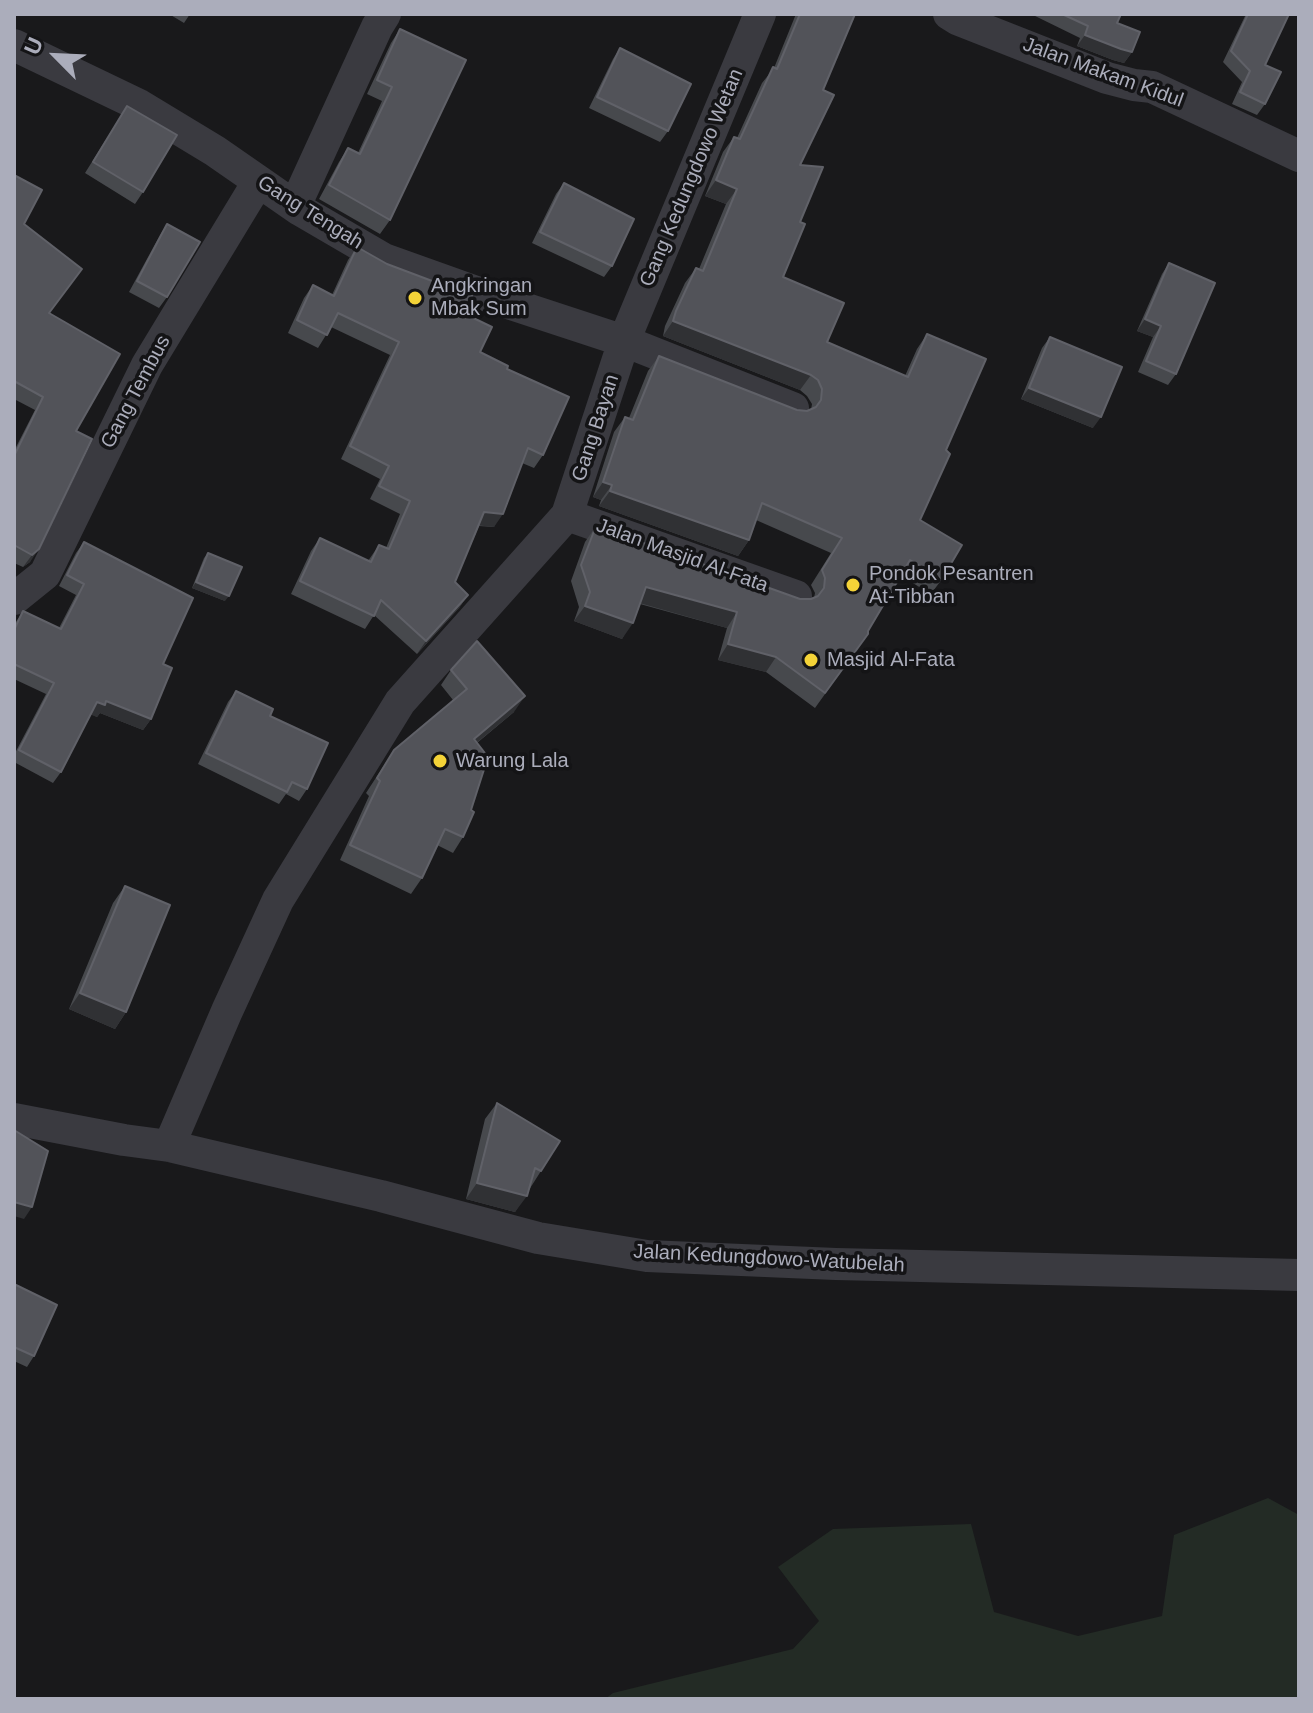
<!DOCTYPE html>
<html>
<head>
<meta charset="utf-8">
<style>
  body { margin:0 }
  #map { position:relative; width:1313px; height:1713px; overflow:hidden; background:#19191b; font-family:Arial,sans-serif }
  canvas { display:block }
  .frame { position:absolute; inset:0; border:16px solid #abadbb; pointer-events:none }
  .north { position:absolute; left:16px; top:16px; width:80px; height:80px; -webkit-text-stroke:6px #141416; paint-order:stroke; rotate:294deg; font-size:22px; font-weight:700; line-height:32px; text-align:center; color:#abadbb }
  .north::after { content:''; display:block; margin:auto; width:28px; height:36px; background:#abadbb; clip-path:polygon(50% 0,100% 100%,50% 72%,0 100%) }
</style>
</head>
<body>
<div id="map">
<canvas width="1313" height="1713"></canvas>
<div class="frame"></div>
<div class="north">U</div>
</div>
<script>
const ctx = document.querySelector('canvas').getContext('2d');
ctx.lineJoin = 'round';
function fillPath(path, color) {
  ctx.fillStyle = color;
  ctx.fill(path, 'evenodd');
}
function stroke(path, color, width, dash) {
  ctx.strokeStyle = color;
  ctx.lineWidth = width;
  ctx.lineCap = dash ? 'butt' : 'round';
  ctx.setLineDash(dash || []);
  ctx.stroke(path);
}
function label(font, color, halo, rows, align = 'center') {
  ctx.font = font + ' Arial,sans-serif';
  ctx.lineWidth = 7;
  ctx.setLineDash([]);
  ctx.textBaseline = 'middle';
  ctx.strokeStyle = halo;
  ctx.fillStyle = color;
  for (const [text, x, y, turn = 0] of rows) {
    ctx.save();
    ctx.translate(x, y);
    ctx.rotate((+turn || 0) * Math.PI / 180);
    ctx.textAlign = isNaN(turn) ? turn : align;
    if (halo) ctx.strokeText(text, 0, 0);
    ctx.fillText(text, 0, 0);
    ctx.restore();
  }
}
fillPath(new Path2D(`
  M1268,1498L1299,1515V1699H605L613,1693L793,1649L819,1621L778,1567L833,1529L971,1524L994,1612L1078,1636L1162,1616L1174,1535Z`), '#232b25');
stroke(new Path2D(`
  M949,14L957,19L1107,78L1134,85L1152,87L1299,156
  M14,45L139,105L215,151L300,210L384,259L496,299L624,341L793,408
  M295,206L377,27L385,14
  M567,515L796,596
  M14,599L45,574L147,365L258,182
  M14,1119L124,1140L169,1146L381,1196L538,1238L647,1256L836,1264L1299,1275
  M169,1146L227,1011L278,900L400,702L567,515L624,341L760,14`), '#3a3a40', 32);
fillPath(new Path2D(`
  M169,14H190L184,23Z
  M796,14H856L853,17L823,90L800,165V222L783,277L827,342L905,376L917,349L927,334L946,450L920,520L942,579L931,594L901,576L868,631V634L815,708L766,672L718,660L727,628L640,604L622,639L574,621L579,607L571,581L585,542L596,526L800,599H811L814,598L815,593L811,585L831,553L756,520L749,540L738,556L599,506L601,500L593,497L614,432L625,417L629,418L648,371L659,356L797,410L807,411L811,410L812,404L807,396L800,390L663,336L665,326L685,283L696,268L699,269L726,204L705,196L723,152L734,137L737,138L762,83L774,68Z
  M1031,14H1121L1117,23L1132,52L1124,63L1113,60L1077,46L1080,38Z
  M1246,14H1289L1265,65V104L1257,115L1232,104L1242,82L1223,62Z
  M400,29L390,220L380,234L319,199L339,162L348,148L358,153L382,101L367,94L391,43Z
  M620,48L668,131L660,142L589,108L613,59Z
  M127,106L143,192L135,204L85,173Z
  M14,175L24,224L49,313L76,431L30,562L23,567L14,563V451L35,410L14,399Z
  M564,183L612,266L604,277L532,243L556,194Z
  M167,224V297L159,308L129,292L160,235Z
  M357,247L465,314L480,352L507,369L543,455L534,468L522,463L494,527L479,526L455,582L468,595L459,608L417,654L374,615L365,629L291,594L311,551L320,538L368,561L379,545L386,548L400,514L370,499L380,479L341,459L390,355L331,327L318,348L288,333L304,298L313,285L332,295L348,260Z
  M1169,263L1176,374L1168,385L1138,372L1153,337L1137,331L1162,274Z
  M1050,337L1093,428L1021,399L1042,348Z
  M84,542L163,664L151,719L143,730L100,713L97,717L91,714L61,772L53,783L14,762V755L46,694L14,679V625L23,611L59,628L76,595L59,586L76,553Z
  M208,553L225,601L192,588L204,558Z
  M451,670L514,712L477,743L471,810L463,837L453,853L437,845L422,878L411,894L340,860L369,796L366,793L394,750L453,700L441,685Z
  M236,691L270,716L307,789L299,801L286,794L279,804L198,764L228,702Z
  M125,886L126,1012L115,1029L69,1009L113,903Z
  M497,1103L541,1171L515,1212L466,1199L485,1119Z
  M14,1284L34,1356L27,1367L14,1361Z`), '#47494d');
fillPath(new Path2D(`
  M1085,35L1132,52L1124,63L1113,60L1077,46Z
  M716,180L737,189L726,204L705,196Z
  M1145,319L1161,326L1153,337L1137,331Z
  M673,321L811,375L800,390L663,336Z
  M1029,388L1101,417L1093,428L1021,399Z
  M603,482L612,485L601,500L593,497Z
  M610,491L749,540L738,556L599,506Z
  M484,512L503,514L494,527L475,525Z
  M39,549L30,562L23,567L32,555Z
  M196,582L229,596L225,601L192,588Z
  M646,587L737,612L727,628L636,602Z
  M468,595L459,608L417,654L426,641Z
  M585,606L633,623L622,639L574,621Z
  M728,644L776,657L766,672L718,660Z
  M525,696L514,712L463,754L474,739Z
  M106,701L151,719L143,730L100,713L97,717L89,714L97,702Z
  M80,993L126,1012L115,1029L69,1009Z
  M477,1183L527,1196L515,1212L466,1199Z
  M14,1202L32,1207L24,1219L14,1216Z`), '#303134');
const building = new Path2D(`
  M800,14H855L823,90L834,95L800,165L823,167L800,222L805,224L783,277L844,303L827,342L908,377L927,334L986,359L946,450L950,454L920,520L962,545L942,579L910,560L868,631V634L825,693L776,657L728,644L737,612L646,587L633,623L585,606L590,592L581,565L596,526L800,599H811L818,596L824,588L825,578L822,570L842,538L762,503L749,540L610,491L612,485L603,482L625,417L633,420L659,356L797,410L807,411L816,407L821,400L822,389L818,380L811,375L673,321L676,311L696,268L703,271L737,189L716,180L734,137L740,139L773,67L777,69Z
  M1062,14H1121L1117,23L1140,32L1132,52L1121,49L1085,35L1088,26Z
  M1248,14H1289L1265,65L1281,72L1265,104L1240,92L1250,71L1231,51Z
  M400,29L466,60L390,220L329,185L348,148L360,154L392,87L377,80Z
  M620,48L691,84L668,131L597,97Z
  M127,106L177,135L143,192L93,162Z
  M14,175L42,190L24,224L82,269L49,313L120,354L76,431L92,439L39,549L32,555L14,545V456L43,397L14,381Z
  M564,183L634,219L612,266L540,232Z
  M167,224L200,242L167,297L137,281Z
  M357,247L387,264L472,296L465,314L492,327L480,352L508,366L507,369L569,397L543,455L528,448L503,514L484,512L455,582L468,595L426,641L381,600L374,616L300,581L320,538L371,562L379,545L389,549L410,501L379,486L389,466L350,446L399,342L338,313L327,335L297,320L313,285L334,296Z
  M1169,263L1215,283L1176,374L1146,361L1161,326L1145,319Z
  M1050,337L1122,367L1101,417L1029,388Z
  M84,542L193,598L163,664L172,668L151,719L106,701L105,705L97,702L61,772L19,750L54,683L14,664V630L23,611L61,629L84,584L67,575Z
  M208,553L242,567L229,596L196,582Z
  M477,641L525,696L474,739L488,757L471,810L474,812L463,837L445,829L422,878L350,845L380,781L377,778L394,750L467,689L451,670Z
  M236,691L273,709L270,716L328,743L307,789L292,782L287,792L206,753Z
  M125,886L170,905L126,1012L80,993Z
  M497,1103L560,1141L541,1171L535,1168L527,1196L477,1183Z
  M14,1130L48,1151L32,1207L14,1202Z
  M14,1284L57,1305L34,1356L14,1347Z`);
fillPath(building, '#525359');
stroke(building, '#606168', 2);
for (const [x, y, r, color] of [
  [415,298,8,"#f4d338"],
  [853,585,8,"#f4d338"],
  [811,660,8,"#f4d338"],
  [440,761,8,"#f4d338"]
]) {
  const dot = new Path2D();
  dot.arc(x, y, r, 0, 2 * Math.PI);
  ctx.fillStyle = color;
  ctx.fill(dot);
  stroke(dot, '#141416', 3);
}
label('20px', '#abadbb', '#141416', [
  ["Jalan Makam Kidul",1103,73,20],
  ["Gang Kedungdowo Wetan",692,178,-67],
  ["Gang Tengah",310,213,32],
  ["Gang Tembus",136,392,-62],
  ["Gang Bayan",596,428,-72],
  ["Jalan Masjid Al-Fata",682,556,20],
  ["Jalan Kedungdowo-Watubelah",769,1259,3]
]);
label('20px', '#abadbb', '#141416', [
  ["Angkringan",431,286],
  ["Mbak Sum",431,309],
  ["Pondok Pesantren",869,574],
  ["At-Tibban",869,597],
  ["Masjid Al-Fata",827,660],
  ["Warung Lala",456,761]
], 'left');
</script>
</body>
</html>
